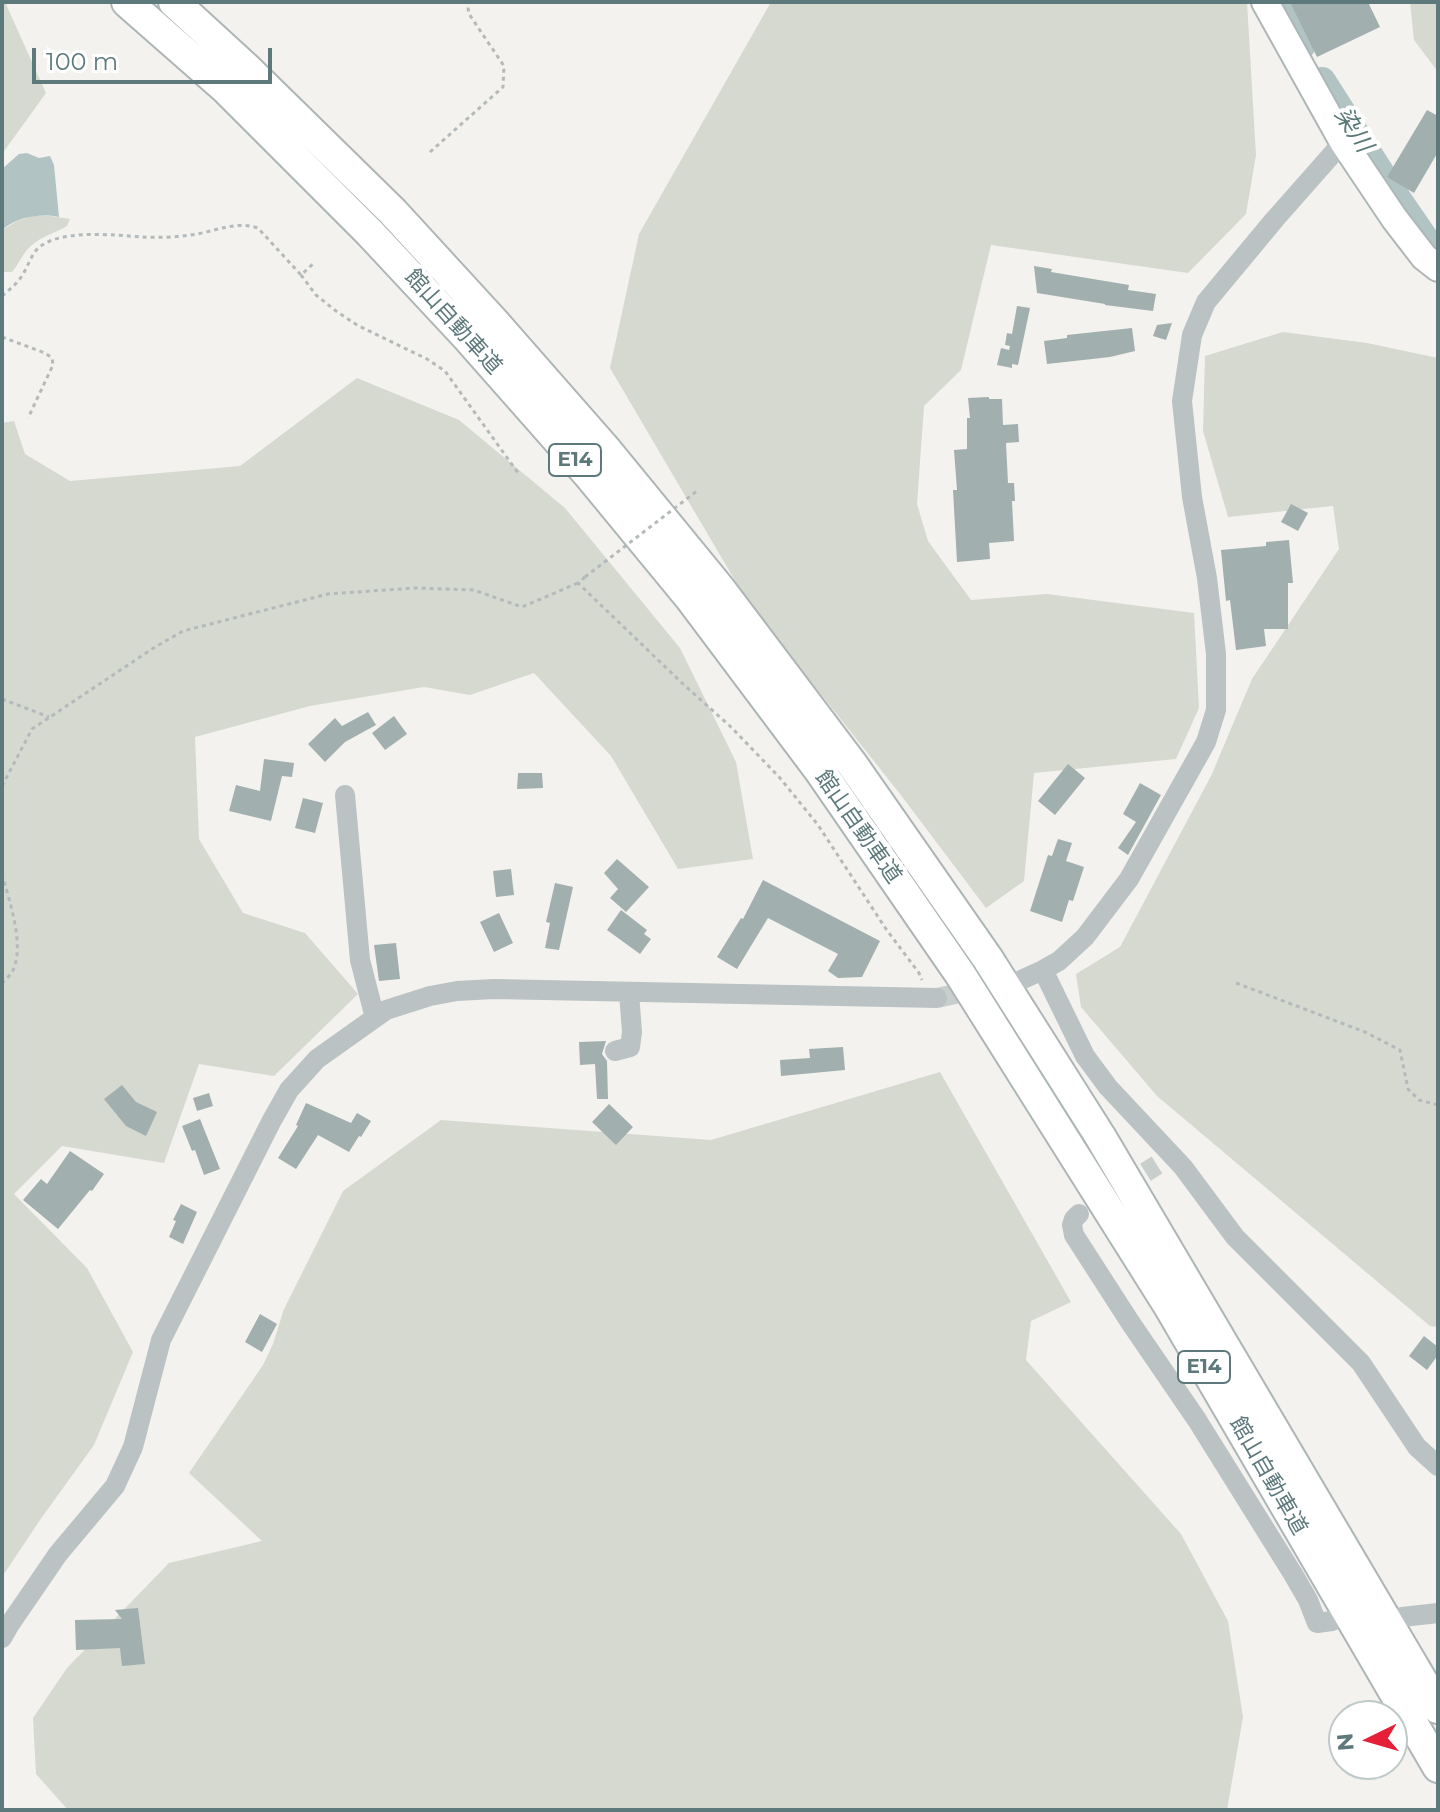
<!DOCTYPE html>
<html>
<head>
<meta charset="utf-8">
<style>
  body { margin:0 }
  #map { position:relative; width:1440px; height:1812px; overflow:hidden; background:#f4f2ef; font-family:Montserrat,sans-serif }
  canvas { display:block }
  .frame { position:absolute; inset:0; border:4px solid #5e797b; pointer-events:none }
  .north { position:absolute; left:1328px; top:1700px; width:80px; height:80px; box-sizing:border-box; background:#fff; border:2px solid #bfc9ca; border-radius:50%; rotate:265deg; font-size:22px; font-weight:700; line-height:32px; text-align:center; color:#5e797b }
  .north::after { content:''; display:block; margin:auto; width:28px; height:36px; background:#e41f37; clip-path:polygon(50% 0,100% 100%,50% 72%,0 100%) }
  .scale { position:absolute; left:32px; top:48px; width:240px; height:36px; box-sizing:border-box; border:4px solid #5e797b; border-top:0; padding-left:10px; font-size:24px; line-height:28px; white-space:nowrap; color:#5e797b; -webkit-text-stroke:6px #fff; paint-order:stroke }
</style>
</head>
<body>
<div id="map">
<canvas width="1440" height="1812"></canvas>
<div class="frame"></div>
<div class="north">N</div>
<div class="scale">100 m</div>
</div>
<script>
const ctx = document.querySelector('canvas').getContext('2d');
ctx.lineJoin = 'round';
function fillPath(path, color) {
  ctx.fillStyle = color;
  ctx.fill(path, 'evenodd');
}
function stroke(path, color, width, dash) {
  ctx.strokeStyle = color;
  ctx.lineWidth = width;
  ctx.lineCap = dash ? 'butt' : 'round';
  ctx.setLineDash(dash || []);
  ctx.stroke(path);
}
function label(font, color, halo, rows, align = 'center') {
  ctx.font = font + ' Montserrat,"Noto Sans JP",sans-serif';
  ctx.lineWidth = 8;
  ctx.setLineDash([]);
  ctx.textBaseline = 'middle';
  ctx.strokeStyle = halo;
  ctx.fillStyle = color;
  for (const [text, x, y, turn = 0] of rows) {
    ctx.save();
    ctx.translate(x, y);
    ctx.rotate((+turn || 0) * Math.PI / 180);
    ctx.textAlign = isNaN(turn) ? turn : align;
    if (halo) ctx.strokeText(text, 0, 0);
    ctx.fillText(text, 0, 0);
    ctx.restore();
  }
}
fillPath(new Path2D(`
  M2,2H5L46,93L2,154Z
  M771,2H1247L1256,155L1246,214L1188,273L991,245L961,370L924,406L917,504L928,541L971,600L1047,594L1194,613L1199,708L1176,759L1034,773L1024,881L986,908L900,794L747,601L610,368L639,234Z
  M1410,2H1438V72L1414,40Z
  M33,216H51L70,219L67,226C55,233 42,236 32,245C23,252 19,264 12,272H2V230L17,221Z
  M1283,332L1367,343L1438,358V1327L1430,1326L1157,1096L1081,1007L1076,974L1120,947L1211,776L1252,679L1339,549L1333,506L1228,517L1203,431L1205,356Z
  M357,378L459,420L565,508L680,648L736,762L753,859L678,869L611,756L534,673L470,695L424,687L310,706L195,737L199,839L243,913L305,933L358,994L274,1076L199,1064L164,1163L62,1146L14,1194L87,1268L133,1352L94,1445L40,1520L2,1577V423L14,421L25,454L70,481L240,466Z
  M940,1072L1071,1302L1031,1321L1026,1360L1181,1534L1228,1621L1243,1717L1227,1810H68L36,1774L33,1718L67,1668L169,1563L262,1541L189,1473L263,1365L273,1344L284,1309L343,1191L441,1120L711,1140Z`), '#d6d9cf');
fillPath(new Path2D(`
  M27,153L39,158L50,156L54,165L59,217C40,213 17,217 2,230V169L19,154Z`), '#b1c4c3');
stroke(new Path2D(`
  M1282,2L1289,22L1302,45
  M1322,81L1394,194L1429,245H1438`), '#b1c4c3', 28);
fillPath(new Path2D(`
  M1290,2H1368L1380,27L1317,57Z
  M1427,110L1438,116V152L1414,193L1387,177Z
  M1034,266L1052,269L1051,272L1129,285L1128,290L1156,294L1153,311L1105,305V304L1037,293Z
  M1017,306L1030,308L1018,365L1012,364V368L997,365L1001,348L1009,350L1010,346L1005,345L1007,333L1012,334Z
  M1172,323L1166,340L1153,336L1157,325Z
  M1132,328L1135,351L1110,357L1047,364L1044,341L1067,338V335Z
  M989,397V399H1002L1003,425L1018,424L1019,442L1006,443L1008,483H1014L1015,501H1012L1014,541L989,543L990,559L957,562L953,490H957L954,450L967,449V418H970L968,398Z
  M1291,504L1308,513L1298,531L1281,522Z
  M1289,540L1293,583H1288V629H1264L1266,646L1236,650L1230,600L1226,601L1221,550L1266,546V542Z
  M368,712L376,725L345,742L325,762L308,744L335,718L342,726Z
  M394,716L407,734L385,750L372,733Z
  M264,759L294,763L292,777L282,776L271,821L229,811L236,785L260,791Z
  M1068,764L1085,778L1055,815L1038,801Z
  M518,773H542L543,788L517,789Z
  M1140,783L1161,795L1128,855L1118,848L1136,822L1123,814Z
  M303,798L323,803L315,833L295,828Z
  M1058,839L1072,843L1066,861L1084,867L1073,901L1069,900L1062,922L1030,911L1048,855L1052,856Z
  M617,859L649,887L626,912L610,898L618,889L604,873Z
  M511,869L514,895L496,897L493,871Z
  M763,880L880,941L862,977L838,978L828,971L838,954L768,918L737,969L717,957L741,918L743,919Z
  M555,883L573,887L559,950L545,948L550,923L546,922Z
  M621,910L647,930L644,934L651,939L640,954L607,930Z
  M499,913L513,943L494,952L480,922Z
  M396,943L400,979L379,981L374,945Z
  M606,1041L602,1054L607,1061L608,1099H597L595,1064L580,1065L579,1042Z
  M843,1047L845,1070L781,1076L780,1060L810,1058L809,1049Z
  M122,1085L136,1102L157,1112L146,1136L126,1126L104,1099Z
  M209,1093L213,1106L197,1111L193,1098Z
  M306,1103L351,1123L357,1113L371,1121L361,1137L359,1136L349,1152L318,1135L296,1169L278,1158L298,1126L296,1125Z
  M609,1104L633,1127L616,1145L592,1122Z
  M200,1119L220,1169L204,1175L195,1150L192,1151L182,1126Z
  M70,1151L104,1174L92,1191L90,1190L58,1229L23,1200L41,1179L47,1184Z
  M181,1204L197,1212L183,1244L169,1237L176,1221L173,1220Z
  M260,1314L277,1324L262,1352L245,1342Z
  M1424,1336L1438,1347V1355L1427,1370L1409,1356Z
  M138,1608L145,1664L122,1666L120,1648L76,1650L75,1620L122,1619L115,1610Z`), '#a1afaf');
stroke(new Path2D(`
  M937,998L1015,981
  M1120,1188L1157,1165`), '#c7cecc', 20, [20, 10]);
const major = new Path2D(`
  M1265,2L1343,142L1394,218L1424,257L1438,268`);
const highway = new Path2D(`
  M127,2L225,88L369,232L468,338L588,474L691,599L820,771L960,974L1169,1306L1438,1767
  M174,2L245,67L393,212L493,321L607,451L720,589L852,764L988,959L1100,1136L1438,1708`);
stroke(major, '#aeb6b7', 30);
stroke(highway, '#adb5b6', 34);
stroke(new Path2D(`
  M430,152L503,87L504,66L469,14L467,2
  M301,275L316,295L336,311L357,325L427,359L445,371L518,473
  M2,296C10,289 18,283 23,274C30,263 32,250 44,244C67,230 115,235 142,237C160,238 179,237 197,234C218,230 237,221 258,228L301,275L314,263
  M2,337L45,353L52,358L53,365L28,418
  M585,577L578,583L682,683L731,727L780,778L818,825L886,929L919,973L922,980
  M2,699L49,717
  M2,786L32,729L152,649L183,631L328,594L415,588L474,590L522,607L578,583
  M2,874C9,900 24,942 14,968C12,974 6,979 2,983
  M1236,983L1365,1032L1400,1050L1408,1089L1419,1100L1438,1105`), '#b4babb', 3, [4, 4]);
stroke(new Path2D(`
  M345,795L360,960L375,1018
  M1043,970L1085,1056L1108,1087L1183,1167L1235,1237L1361,1363L1417,1447L1438,1466
  M1021,980L1043,970L1059,961L1085,937L1129,879L1206,742L1216,710V654L1207,578L1192,497L1182,401L1192,335L1206,302L1275,219L1343,142
  M615,1051L630,1047L632,1032L629,993
  M1079,1214L1074,1219L1072,1225L1074,1235L1130,1322L1197,1420L1293,1574L1308,1600L1317,1623L1332,1621
  M1402,1617L1438,1613
  M2,1638L10,1624L58,1554L115,1486L133,1447L161,1340L271,1122L289,1090L317,1059L386,1010L430,996L457,991L494,989L937,998`), '#bac2c3', 20);
stroke(major, '#fff', 26);
stroke(highway, '#fff', 30);
stroke(new Path2D(`
  M585,577L697,491`), '#b4babb', 3, [4, 4]);
for (const [x, y, w] of [
  [575,460,52],
  [1204,1367,52]
]) {
  const box = new Path2D();
  box.roundRect(x - w / 2, y - 16, w, 32, 6);
  ctx.fillStyle = '#fff';
  ctx.fill(box);
  stroke(box, '#5e797b', 2);
}
label('bold 20px', '#5e797b', null, [
  ["E14",575,460],
  ["E14",1204,1367]
]);
label('22px', '#5e797b', '#fff', [
  ["館山自動車道",453,322,48],
  ["館山自動車道",858,827,55],
  ["館山自動車道",1268,1476,60]
]);
label('italic 24px', '#597876', '#fff', [
  ["染川",1353,130,57]
]);
</script>
</body>
</html>
